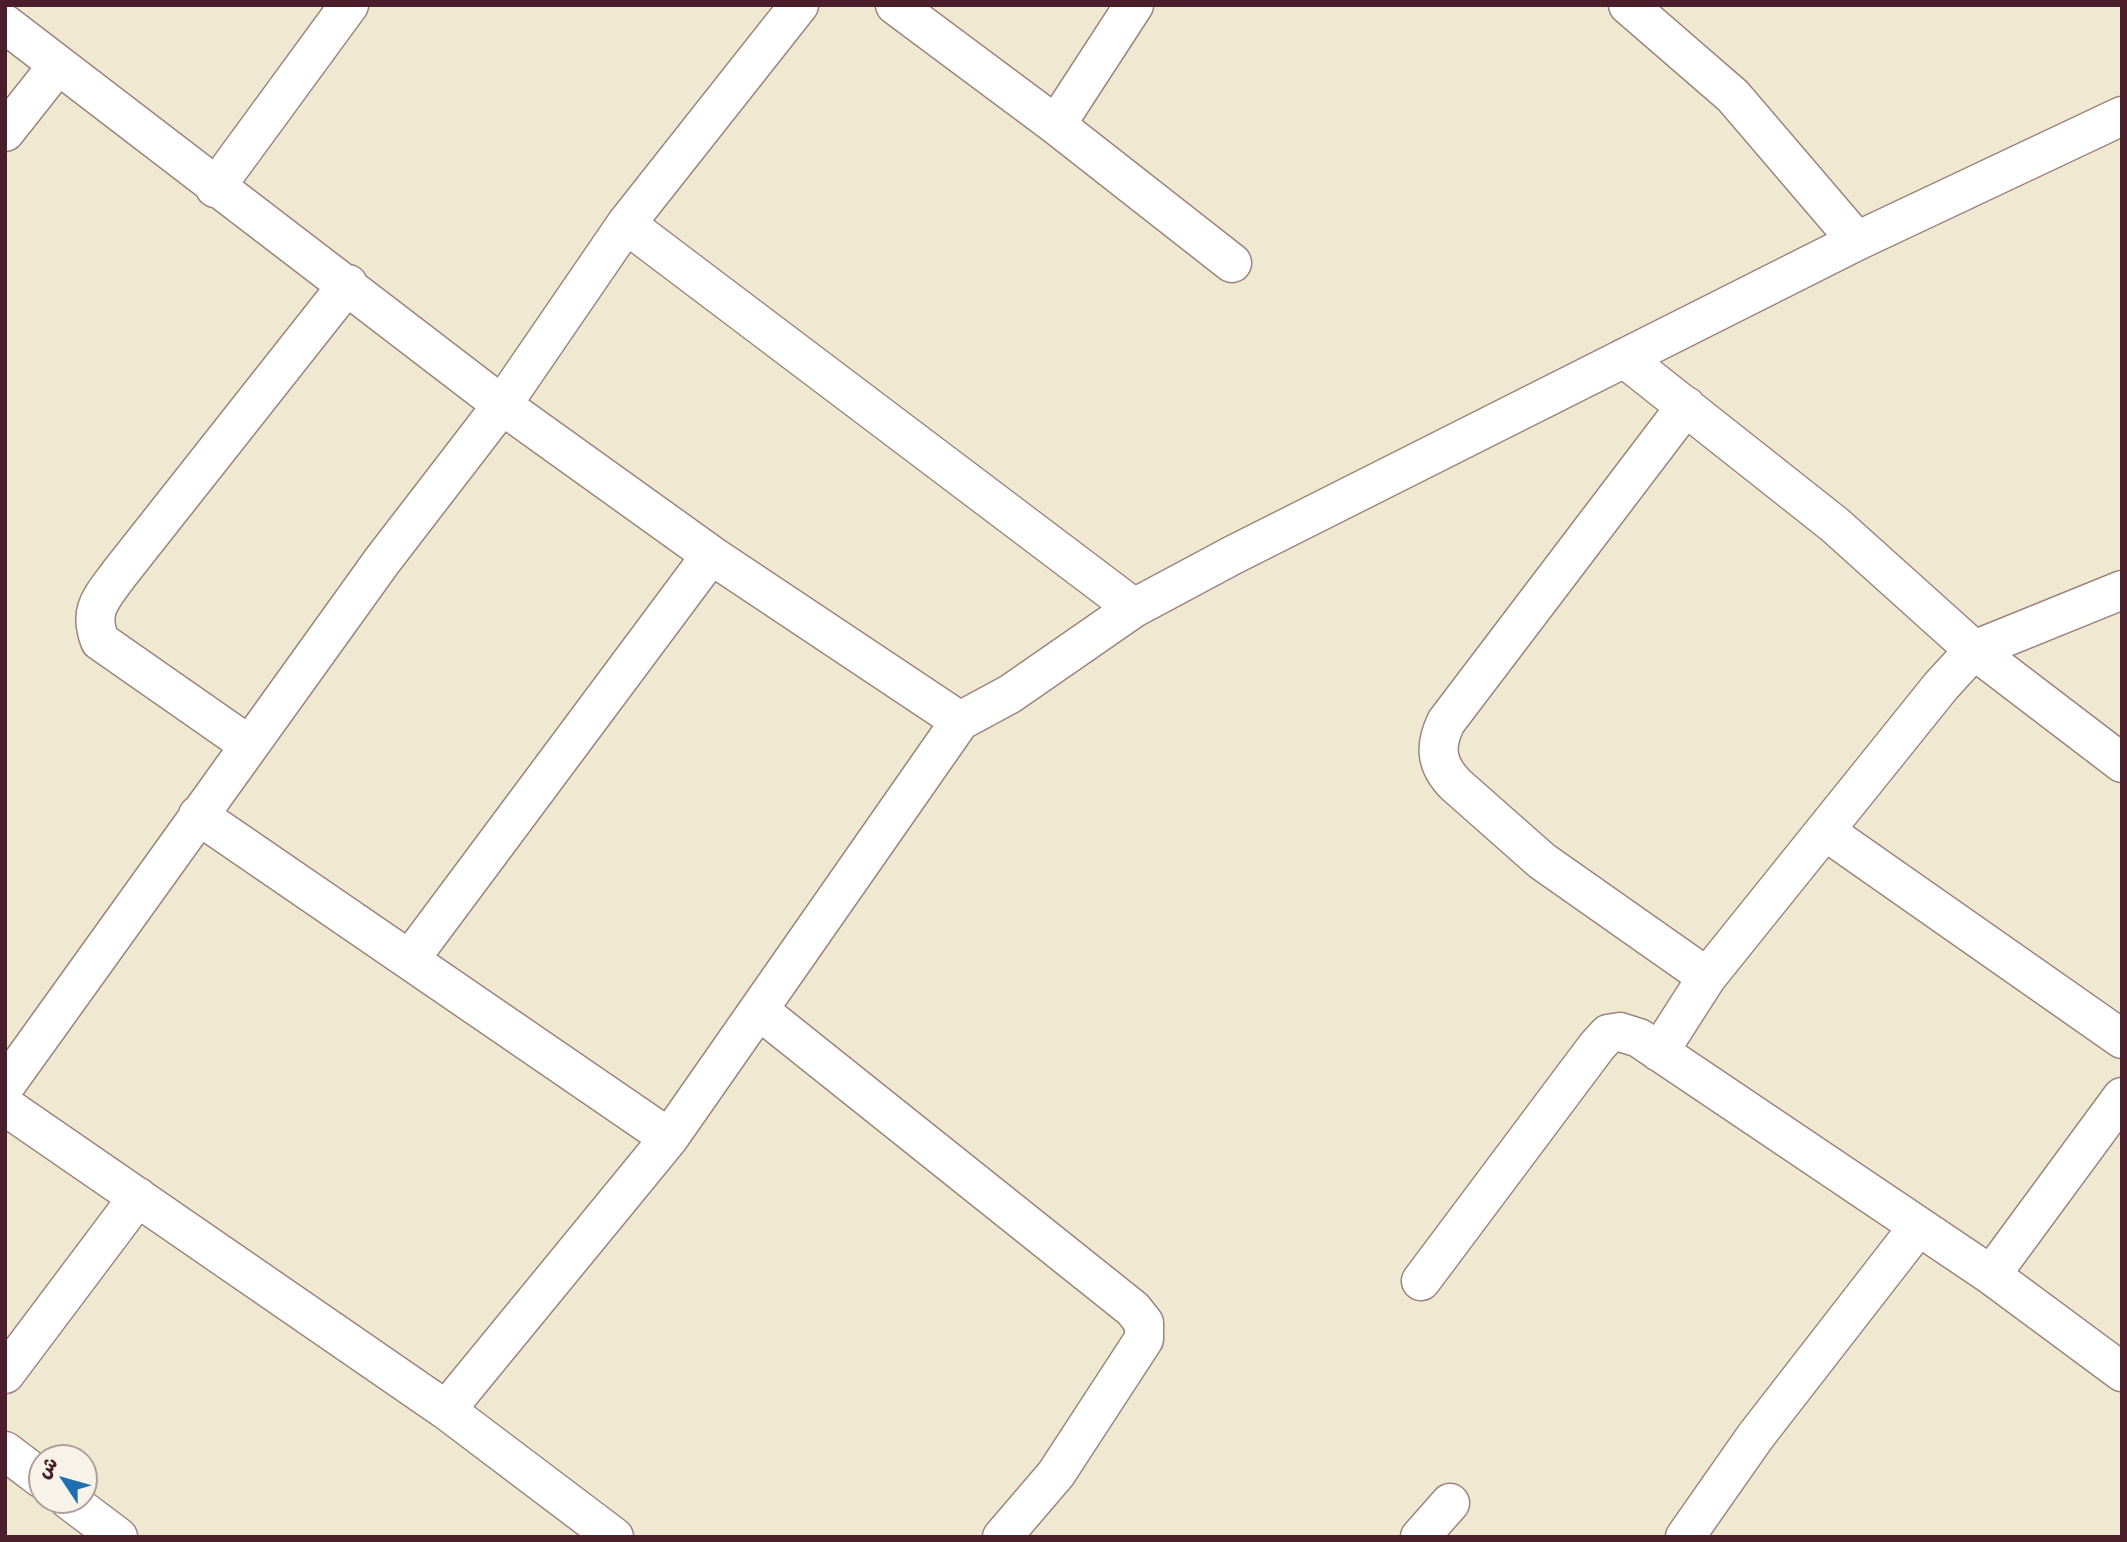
<!DOCTYPE html>
<html>
<head>
<meta charset="utf-8">
<style>
  body { margin:0 }
  #map { position:relative; width:2127px; height:1542px; overflow:hidden; background:#f0e9d2; font-family:Caveat,"Playpen Sans Arabic",sans-serif }
  canvas { display:block }
  .frame { position:absolute; inset:0; border:7px solid #4a1f2b; pointer-events:none }
  .north { position:absolute; left:28px; top:1444px; width:70px; height:70px; box-sizing:border-box; background:#f7f3e8; border:2px solid #b29e9c; border-radius:50%; rotate:306deg; font-size:19px; font-weight:700; line-height:28px; text-align:center; color:#4a1f2b }
  .north::after { content:''; display:block; margin:auto; width:24px; height:32px; background:#1f6fb2; clip-path:polygon(50% 0,100% 100%,50% 72%,0 100%) }
</style>
</head>
<body>
<div id="map">
<canvas width="2127" height="1542"></canvas>
<div class="frame"></div>
<div class="north">ش</div>
</div>
<script>
const ctx = document.querySelector('canvas').getContext('2d');
ctx.lineJoin = 'round';
function stroke(path, color, width, dash) {
  ctx.strokeStyle = color;
  ctx.lineWidth = width;
  ctx.lineCap = dash ? 'butt' : 'round';
  ctx.setLineDash(dash || []);
  ctx.stroke(path);
}
const minor = new Path2D(`
  M895,5L1056,125L1134,5
  M1628,5L1733,96L1857,241
  M5,24L502,405L711,555L960,721
  M1056,125L1232,263
  M5,132L58,65
  M215,188L349,5
  M626,224L1134,608
  M1624,358L1835,525L1974,650L2122,763
  M1686,406L1446,722C1434,747 1436,765 1456,785L1542,861L1707,977
  M249,745L100,641C88,610 101,599 119,574L348,284
  M198,815L669,1138
  M1825,831L2122,1039
  M410,959L711,555
  M760,1011L1133,1309L1144,1323V1339L1056,1474L1002,1537
  M1659,1052L1707,977L1941,686L1974,650L2122,590
  M5,1086L382,561L502,405L626,224L799,5
  M5,1106L446,1410L614,1537
  M1991,1275L2122,1097
  M1421,1281L1597,1046L1608,1034L1620,1032L1639,1038L1991,1275L2122,1372
  M5,1374L138,1197
  M446,1410L669,1138L960,721L1010,694L1134,608L1233,555L1857,241L2122,116
  M5,1451L42,1479
  M69,1500L118,1537
  M1420,1537L1450,1503
  M1685,1537L1755,1437L1918,1227`);
stroke(minor, '#9d847e', 41);
stroke(minor, '#fff', 38);
</script>
</body>
</html>
